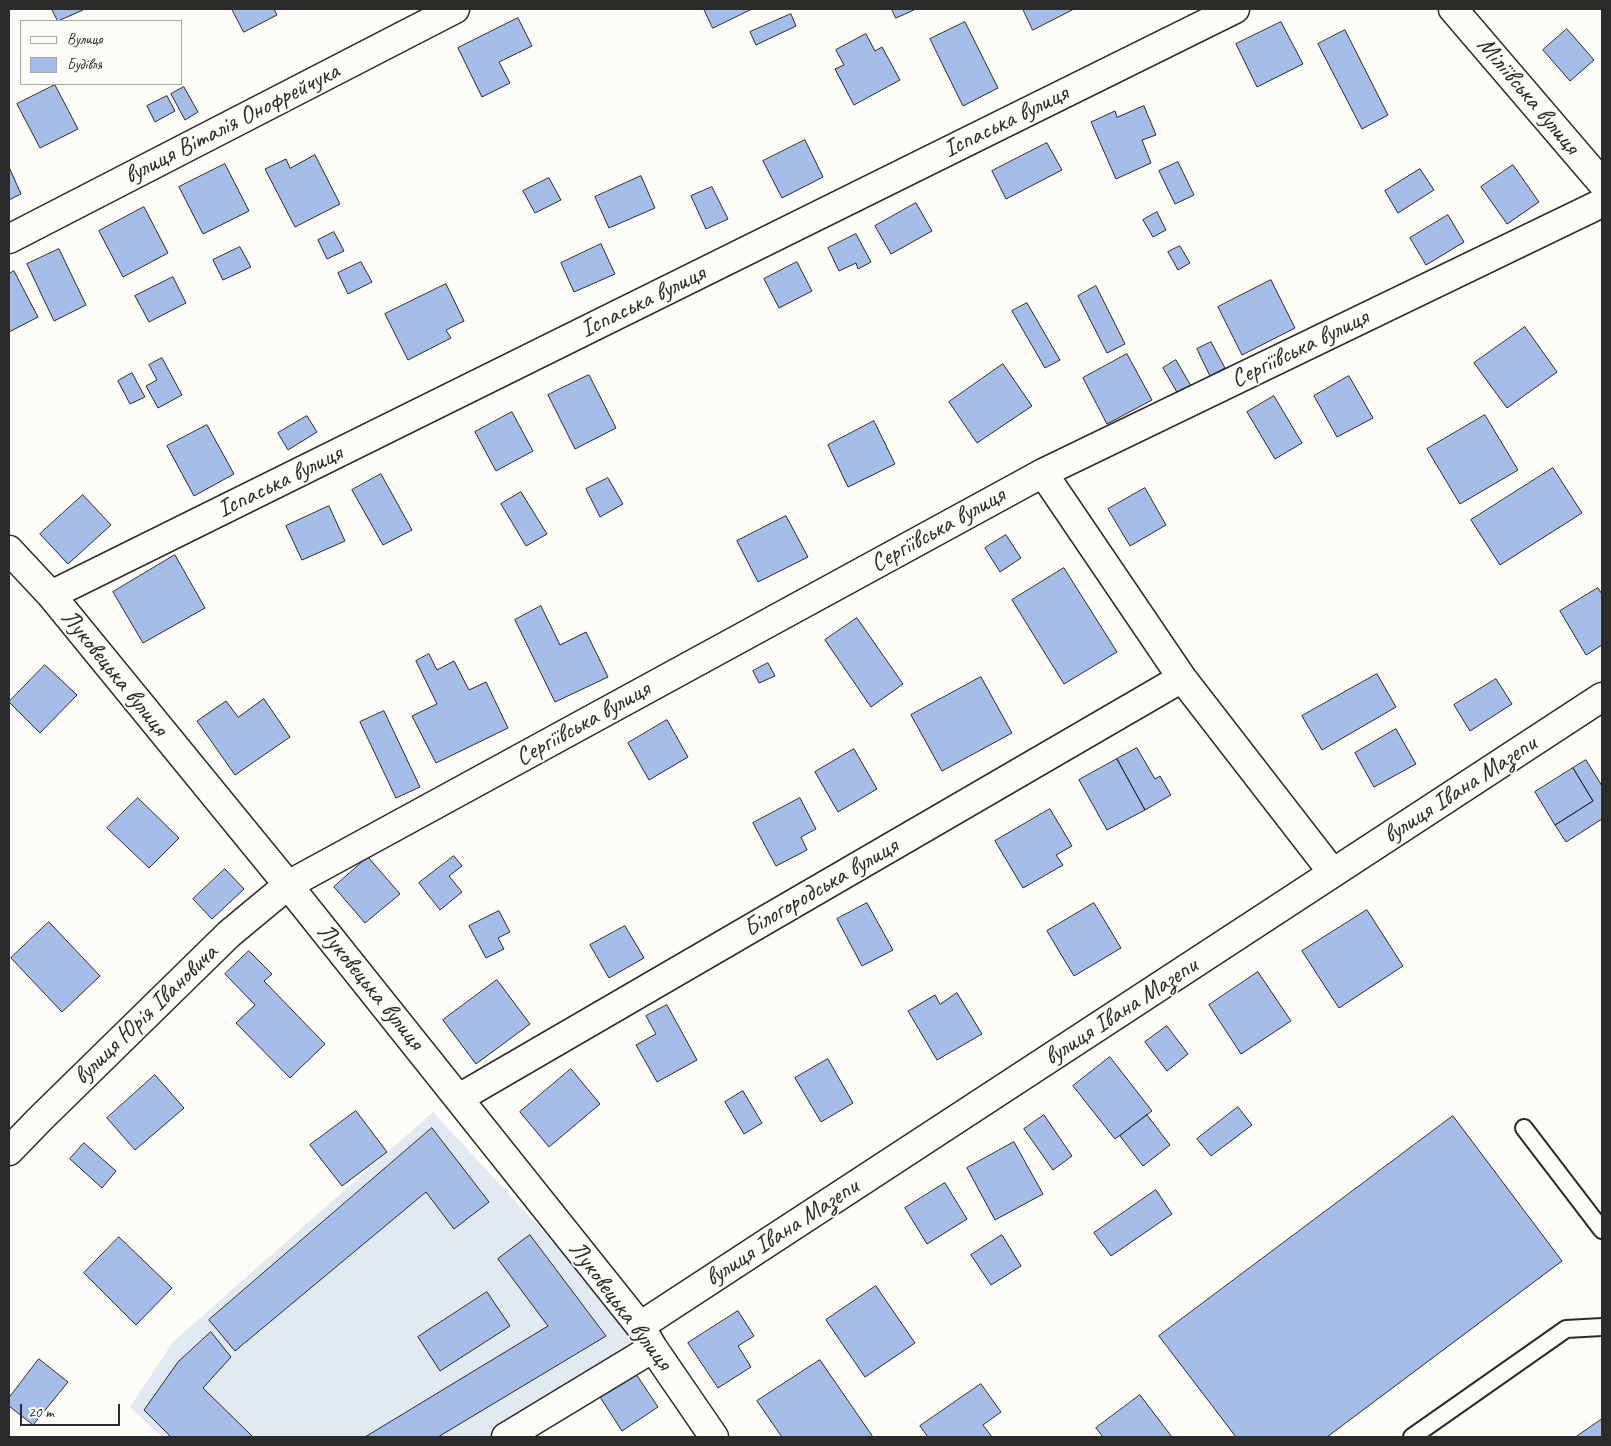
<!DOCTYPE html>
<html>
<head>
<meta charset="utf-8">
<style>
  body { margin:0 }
  #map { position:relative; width:1611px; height:1446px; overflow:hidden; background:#fdfcf7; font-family:Caveat,sans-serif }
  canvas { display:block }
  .frame { position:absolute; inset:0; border:10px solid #2b2b2b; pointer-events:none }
  .legend { position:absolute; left:20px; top:20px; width:162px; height:65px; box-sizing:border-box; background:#fdfcf7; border:1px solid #a9a8a5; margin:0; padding:6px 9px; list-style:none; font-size:15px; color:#2b2b2b }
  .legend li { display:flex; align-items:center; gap:10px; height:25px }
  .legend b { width:25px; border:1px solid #a9a8a5 }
  .scale { position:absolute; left:20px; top:1404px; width:100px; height:22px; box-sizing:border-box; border:2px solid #2b2b2b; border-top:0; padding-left:6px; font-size:15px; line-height:18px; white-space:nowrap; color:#2b2b2b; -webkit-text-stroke:4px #fdfcf7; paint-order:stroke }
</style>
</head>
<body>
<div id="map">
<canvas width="1611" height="1446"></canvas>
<div class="frame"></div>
<ul class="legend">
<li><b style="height:6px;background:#fdfcf7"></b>Вулиця</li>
<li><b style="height:14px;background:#a6bdea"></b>Будівля</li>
</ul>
<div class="scale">20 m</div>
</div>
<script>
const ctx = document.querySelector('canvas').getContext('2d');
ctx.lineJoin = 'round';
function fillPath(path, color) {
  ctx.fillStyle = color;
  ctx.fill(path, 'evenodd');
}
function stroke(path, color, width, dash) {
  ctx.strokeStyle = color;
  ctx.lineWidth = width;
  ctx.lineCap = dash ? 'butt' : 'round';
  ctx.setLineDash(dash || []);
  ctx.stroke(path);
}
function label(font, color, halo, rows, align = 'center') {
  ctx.font = font + ' Caveat,sans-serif';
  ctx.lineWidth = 4;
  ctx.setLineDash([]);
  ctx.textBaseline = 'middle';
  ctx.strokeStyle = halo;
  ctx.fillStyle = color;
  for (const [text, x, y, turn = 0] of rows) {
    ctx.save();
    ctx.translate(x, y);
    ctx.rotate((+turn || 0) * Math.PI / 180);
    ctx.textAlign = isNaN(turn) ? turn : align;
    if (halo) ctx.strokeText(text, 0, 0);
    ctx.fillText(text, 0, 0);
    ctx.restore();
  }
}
fillPath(new Path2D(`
  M433,1112L651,1348L500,1437H162L130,1407L173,1342Z`), '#e3e9f3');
const building = new Path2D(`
  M52,9H82L83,10L58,21Z
  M232,9H274L277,15L244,32Z
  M704,9H752L713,28Z
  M892,9H916L896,18Z
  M1023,9H1074L1033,30Z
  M791,14L796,26L756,45L750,32Z
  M518,18L532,46L499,62L510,83L482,97L458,48Z
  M965,22L998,88L963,106L930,39Z
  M1281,22L1303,64L1257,87L1236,44Z
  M1567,29L1594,60L1570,81L1543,50Z
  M1345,30L1388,115L1362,129L1318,44Z
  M866,34L875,51L882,47L900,80L854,105L835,69L844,65L836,50Z
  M55,85L78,129L40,148L17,104Z
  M184,87L198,112L185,120L171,94Z
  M167,96L175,111L155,122L147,106Z
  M1144,106L1156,135L1142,140L1151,163L1116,179L1091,122L1115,111L1117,117Z
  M805,140L823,177L782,198L763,161Z
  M1047,143L1062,170L1006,199L992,171Z
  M315,155L340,204L295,227L265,169L286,159L290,168Z
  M1178,162L1194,195L1175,204L1159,171Z
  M225,164L249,211L203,234L179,187Z
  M1513,165L1539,202L1507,224L1481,187Z
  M9,167L21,194L9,200Z
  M1420,169L1434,190L1398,213L1385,191Z
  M641,176L655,208L609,228L595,197Z
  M549,178L561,200L535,213L523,191Z
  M712,187L728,219L706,229L691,196Z
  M916,203L932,231L891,254L875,226Z
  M144,207L168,253L123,277L99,231Z
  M1157,212L1166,230L1153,237L1143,220Z
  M1448,215L1464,242L1426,265L1410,238Z
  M334,232L344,251L327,259L318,240Z
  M856,234L871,262L858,269L856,263L839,271L828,248Z
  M601,244L615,274L574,292L561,263Z
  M1180,246L1190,263L1178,270L1168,252Z
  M240,247L251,267L223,280L213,260Z
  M59,249L86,305L54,321L27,264Z
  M361,262L372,282L348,294L338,273Z
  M797,262L812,291L779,308L764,279Z
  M14,271L38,317L9,332V274Z
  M173,277L186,303L149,322L135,296Z
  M1271,280L1295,328L1242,355L1218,307Z
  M446,284L464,321L446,330L451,338L408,360L385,314Z
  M1096,286L1125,344L1107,353L1078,296Z
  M1027,303L1060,360L1045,368L1012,311Z
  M1525,327L1557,372L1507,408L1474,363Z
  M1211,342L1225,368L1210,376L1197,349Z
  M1127,354L1152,400L1107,424L1083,378Z
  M162,358L182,395L158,408L146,386L157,380L149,365Z
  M1176,360L1191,386L1178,394L1163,368Z
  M1003,364L1032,406L977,443L949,402Z
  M132,373L145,397L130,404L118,381Z
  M589,375L616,428L575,449L548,395Z
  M1349,376L1373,418L1337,437L1314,396Z
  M1274,396L1302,443L1275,459L1247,412Z
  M512,412L533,451L496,471L475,432Z
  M1485,415L1518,470L1460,504L1427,449Z
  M307,416L317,432L288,450L278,433Z
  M874,421L895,464L848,487L828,445Z
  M207,425L234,474L194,496L167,446Z
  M1553,468L1582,513L1500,565L1471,520Z
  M381,474L412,530L383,545L352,490Z
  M608,478L623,504L600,517L586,489Z
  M1145,488L1166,525L1130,546L1108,509Z
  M521,492L547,534L526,546L501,504Z
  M83,495L111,525L68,564L40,534Z
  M329,506L345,541L302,560L286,526Z
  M786,516L808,557L758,582L737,541Z
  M1006,535L1021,558L1000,572L985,548Z
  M175,555L205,608L143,643L113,592Z
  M1064,568L1117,652L1064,684L1012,600Z
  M1598,588L1602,594V645L1586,655L1560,611Z
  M541,606L560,645L586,632L608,677L555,702L515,620Z
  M857,618L903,684L871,707L825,640Z
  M429,654L437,670L454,661L469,690L486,682L508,728L436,763L412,716L437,704L416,661Z
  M768,663L775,676L759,683L753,671Z
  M45,665L77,695L40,733L9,702Z
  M1377,674L1396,707L1322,750L1302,716Z
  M981,677L1012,733L942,771L911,715Z
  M1496,679L1512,704L1470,731L1454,705Z
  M264,699L290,737L235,775L197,721L226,701L238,717Z
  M384,711L420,787L396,798L360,722Z
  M667,720L688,757L649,780L628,743Z
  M1396,729L1416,764L1374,787L1355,753Z
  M1137,748L1155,779L1160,776L1171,795L1145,810L1117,759Z
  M854,749L877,789L838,812L815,772Z
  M1117,759L1145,810L1107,830L1079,780Z
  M1586,760L1602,786V819L1566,842L1555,825L1593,801L1573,768Z
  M1573,768L1593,801L1555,825L1535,792Z
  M138,798L179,838L149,868L107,828Z
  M800,798L816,829L801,837L807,850L776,866L753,823Z
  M1050,809L1072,846L1056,855L1063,865L1023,888L995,841Z
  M454,856L462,866L449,876L462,892L440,910L419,883Z
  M368,857L400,894L365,923L334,887Z
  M225,869L244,889L212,919L193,899Z
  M867,903L893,950L862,966L837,919Z
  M1094,903L1121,948L1074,976L1047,931Z
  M1367,910L1403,966L1339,1008L1302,951Z
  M499,911L510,932L498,938L504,949L486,958L469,926Z
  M49,922L100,976L62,1012L11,958Z
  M625,926L644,958L609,978L590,945Z
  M249,951L272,974L264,981L325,1044L290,1078L236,1023L255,1005L225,974Z
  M1258,972L1291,1021L1241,1054L1209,1005Z
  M497,980L530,1024L476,1064L443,1020Z
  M957,993L982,1034L937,1060L908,1011L935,995L940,1004Z
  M667,1005L697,1060L657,1082L636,1045L656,1034L646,1016Z
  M1167,1026L1188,1054L1167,1071L1145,1042Z
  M1110,1057L1152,1111L1115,1139L1073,1086Z
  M828,1059L853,1103L821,1122L795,1078Z
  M571,1069L600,1104L549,1147L520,1112Z
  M155,1075L184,1108L135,1150L107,1118Z
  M743,1091L762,1123L744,1134L725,1102Z
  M1238,1107L1252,1125L1211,1156L1197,1139Z
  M356,1111L387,1152L342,1186L310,1145Z
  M1044,1115L1072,1156L1053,1170L1024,1129Z
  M1147,1115L1170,1145L1143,1166L1120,1136Z
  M1453,1116L1562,1261L1327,1437H1236L1159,1336Z
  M432,1128L489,1202L454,1229L426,1192L235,1351L209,1320Z
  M1014,1142L1043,1194L995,1220L967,1168Z
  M84,1143L116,1171L102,1188L70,1159Z
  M945,1183L967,1219L927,1244L905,1208Z
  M1156,1190L1172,1214L1111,1256L1094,1233Z
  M530,1235L606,1336L438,1437H365L548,1326L498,1259Z
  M1002,1235L1021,1266L991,1285L971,1255Z
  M119,1237L172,1288L136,1325L84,1273Z
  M876,1286L915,1343L865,1377L826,1320Z
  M487,1292L510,1326L440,1371L418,1337Z
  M738,1311L754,1336L738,1346L751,1367L718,1388L688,1343Z
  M211,1332L231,1357L203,1388L253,1437H171L144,1410L178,1362Z
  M39,1359L68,1382L33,1425L9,1406V1398Z
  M820,1360L873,1437H782L757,1401Z
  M636,1374L658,1407L622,1431L600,1397Z
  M981,1384L1001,1412L983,1425L992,1437H928L920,1426Z
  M1140,1395L1172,1437H1103L1096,1428Z
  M1602,1419V1437H1576Z`);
fillPath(building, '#a6bdea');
stroke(building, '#2b2b2b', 1);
const service = new Path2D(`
  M1524,1128L1602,1230
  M1412,1437L1566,1329L1602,1327`);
const minor = new Path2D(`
  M1453,9L1602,183
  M9,239L455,9
  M1043,473L1182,678L1333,873
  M9,550L51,595L288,885L640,1326L653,1348L714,1437
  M51,595L1235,9
  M459,1098L1182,678
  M9,1151L40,1119L229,934L288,885L1043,473L1602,203
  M640,1326L1602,697
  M506,1437L653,1348`);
stroke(service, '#2b2b2b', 20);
stroke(minor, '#2b2b2b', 31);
stroke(service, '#fdfcf7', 16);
stroke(minor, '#fdfcf7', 28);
label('25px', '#2b2b2b', '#fdfcf7', [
  ["Міліївська вулиця",1528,96,50],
  ["Іспаська вулиця",1006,122,-26],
  ["вулиця Віталія Онофрейчука",232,124,-27],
  ["Іспаська вулиця",643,302,-26],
  ["Сергіївська вулиця",1300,349,-26],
  ["Іспаська вулиця",280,482,-26],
  ["Сергіївська вулиця",938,530,-29],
  ["Луковецька вулиця",114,673,51],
  ["Сергіївська вулиця",583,724,-29],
  ["вулиця Івана Мазепи",1460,790,-33],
  ["Білогородська вулиця",821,888,-30],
  ["Луковецька вулиця",370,987,51],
  ["вулиця Івана Мазепи",1121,1012,-33],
  ["вулиця Юрія Івановича",146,1015,-44],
  ["вулиця Івана Мазепи",782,1233,-33],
  ["Луковецька вулиця",620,1306,53]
]);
</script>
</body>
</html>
